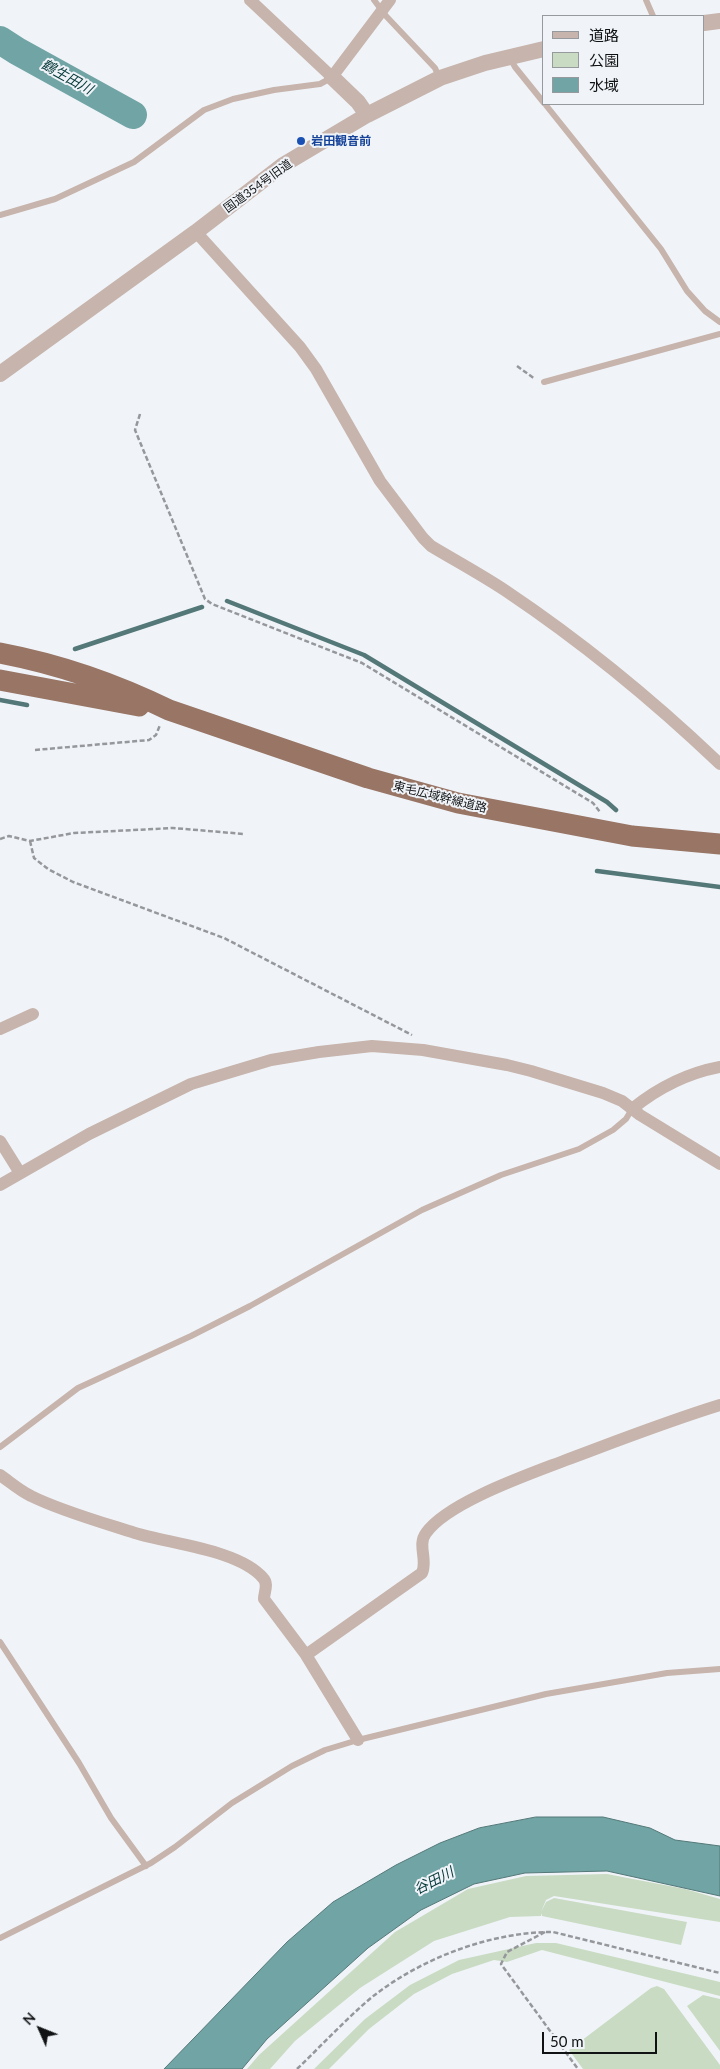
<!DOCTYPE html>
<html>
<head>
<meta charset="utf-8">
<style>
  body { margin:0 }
  #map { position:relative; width:720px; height:2069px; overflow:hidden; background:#f0f4f9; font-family:Lato,"Noto Sans JP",sans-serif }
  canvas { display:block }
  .legend { position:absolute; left:542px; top:15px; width:162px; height:90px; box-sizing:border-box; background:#f0f4f9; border:1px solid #979a9d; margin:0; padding:6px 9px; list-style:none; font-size:15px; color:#111213 }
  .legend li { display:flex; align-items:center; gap:10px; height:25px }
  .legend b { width:25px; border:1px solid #979a9d }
  .north { position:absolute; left:15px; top:2004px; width:50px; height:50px; -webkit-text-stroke:4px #f0f4f9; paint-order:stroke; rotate:314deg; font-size:14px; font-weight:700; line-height:20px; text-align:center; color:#111213 }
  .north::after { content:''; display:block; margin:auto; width:18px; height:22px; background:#111213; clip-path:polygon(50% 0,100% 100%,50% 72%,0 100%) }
  .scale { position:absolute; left:542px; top:2032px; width:115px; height:22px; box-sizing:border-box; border:2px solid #111213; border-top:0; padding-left:6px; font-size:15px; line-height:18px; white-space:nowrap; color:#111213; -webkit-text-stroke:4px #f0f4f9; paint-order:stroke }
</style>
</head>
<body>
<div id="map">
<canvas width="720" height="2069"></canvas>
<ul class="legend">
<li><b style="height:6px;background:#c7b4ac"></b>道路</li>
<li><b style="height:14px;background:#c9dbc3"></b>公園</li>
<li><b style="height:14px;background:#71a4a4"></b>水域</li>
</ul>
<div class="north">N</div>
<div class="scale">50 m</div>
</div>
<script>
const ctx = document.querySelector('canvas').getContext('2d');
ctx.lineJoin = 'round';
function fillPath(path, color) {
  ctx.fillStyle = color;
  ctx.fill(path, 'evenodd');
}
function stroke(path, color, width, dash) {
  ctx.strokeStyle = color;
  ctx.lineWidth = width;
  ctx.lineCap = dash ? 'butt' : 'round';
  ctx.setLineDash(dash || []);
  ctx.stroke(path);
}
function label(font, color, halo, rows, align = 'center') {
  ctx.font = font + ' Lato,"Noto Sans JP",sans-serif';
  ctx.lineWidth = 4;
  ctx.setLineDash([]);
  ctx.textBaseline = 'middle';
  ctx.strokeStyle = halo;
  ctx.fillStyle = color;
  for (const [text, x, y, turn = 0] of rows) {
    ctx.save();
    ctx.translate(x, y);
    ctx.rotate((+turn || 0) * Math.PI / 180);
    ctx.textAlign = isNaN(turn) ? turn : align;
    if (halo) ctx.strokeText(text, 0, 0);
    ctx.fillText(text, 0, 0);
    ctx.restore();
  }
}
fillPath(new Path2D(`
  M607,1874L685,1889L720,1899V1922L554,1896L546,1900L541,1912L546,1902L554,1898L687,1922L681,1945L542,1916L541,1913V1916L510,1917L434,1941L360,1988L295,2041L270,2069H247L259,2055L395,1932L468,1889L526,1876Z
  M536,1943H556L720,1982V1996L542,1950L507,1962L494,1960L452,1974L414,1994L369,2029L329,2069H314L365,2019L410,1985L459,1960Z
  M657,1986L664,1989L720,2065V2069H583L569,2050L651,1988Z
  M703,1995L720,1999V2051L687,2006Z`), '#c9dbc3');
const water = new Path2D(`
  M536,1817H603L650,1828L675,1840L720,1846V1896L607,1871L525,1873L474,1884L421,1910L368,1948L267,2039L242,2069H164L287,1942L333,1902L396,1865L440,1843L479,1828Z`);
fillPath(water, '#71a4a4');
stroke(water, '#547878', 1);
stroke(new Path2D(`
  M227,601L364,655L607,802L616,810
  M75,649L202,607
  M0,700L27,705
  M597,871L720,887`), '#547878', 4.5);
stroke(new Path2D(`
  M0,40L17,51L133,115`), '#71a4a4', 28);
stroke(new Path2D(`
  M517,366L535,379
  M140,414L135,430L205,599L212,604L362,663L593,803L600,812
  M35,750L149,740L156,735L160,725
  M0,839L9,836L30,841L74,833L173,828L244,834
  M30,841L34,858L48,869L73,882L224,938L412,1035
  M545,1932L507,1952L501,1964L578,2069
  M297,2069C322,2045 346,2019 372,1997C422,1958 490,1932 553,1932L720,1973`), '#95979b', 2.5, [5, 2.5]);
stroke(new Path2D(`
  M374,0L386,16L435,68L439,77
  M646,0L653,16
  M510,58L515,67L544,103
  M545,104L661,249L687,291L705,311L720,322
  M0,215L55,199L134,162L204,110L233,99L274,90L320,84L331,78
  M544,382L720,334
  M0,1447L78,1388L191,1336L250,1306L422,1210L501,1175L579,1149L613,1130L626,1119L632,1109
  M0,1642L79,1763L111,1818L146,1866
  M0,1938L151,1863L175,1847L232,1803L292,1766L325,1750L358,1740L546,1694L667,1673L720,1669`), '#c7b4ac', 6);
stroke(new Path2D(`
  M250,0L332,77L390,0
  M196,232L300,347L316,369L380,481L423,538L431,546C456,561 482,575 506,591C582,642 654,701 720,764
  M0,1029L33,1014
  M632,1109C658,1088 688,1073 720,1067
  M0,1141L20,1173
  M0,1185L89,1134L191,1084L271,1060L319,1052L372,1046L423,1050L507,1065L531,1071L603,1093L622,1101L640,1115L720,1164
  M0,1475C10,1482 20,1491 31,1496C61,1511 104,1523 135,1533C171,1544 239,1550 263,1578C269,1584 264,1592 264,1599L306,1655L358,1740
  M306,1655L422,1573C428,1560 417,1545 426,1533C448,1502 530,1474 566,1460C617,1441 668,1421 720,1405`), '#c7b4ac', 12);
stroke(new Path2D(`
  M704,23L720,21
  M332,77L358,102L367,115
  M0,374L196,232L283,165L367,115L440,78L485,63L544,49`), '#c7b4ac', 16);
stroke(new Path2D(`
  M0,653C58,664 116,684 169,710L368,778L458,803L632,836L720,844
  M0,680L139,706`), '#987565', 21);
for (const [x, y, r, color] of [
  [301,141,5,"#1a4fb4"]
]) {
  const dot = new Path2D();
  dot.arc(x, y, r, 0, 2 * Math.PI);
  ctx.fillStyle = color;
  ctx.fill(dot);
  stroke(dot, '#f0f4f9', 2);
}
label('bold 12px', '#164399', '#f0f4f9', [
  ["岩田観音前",311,141]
], 'left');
label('12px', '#111213', '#f0f4f9', [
  ["国道354号旧道",258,186,-36],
  ["東毛広域幹線道路",440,797,14]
]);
label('italic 14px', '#053939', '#f0f4f9', [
  ["鶴生田川",67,77,29],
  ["谷田川",434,1881,-27]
]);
</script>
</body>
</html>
